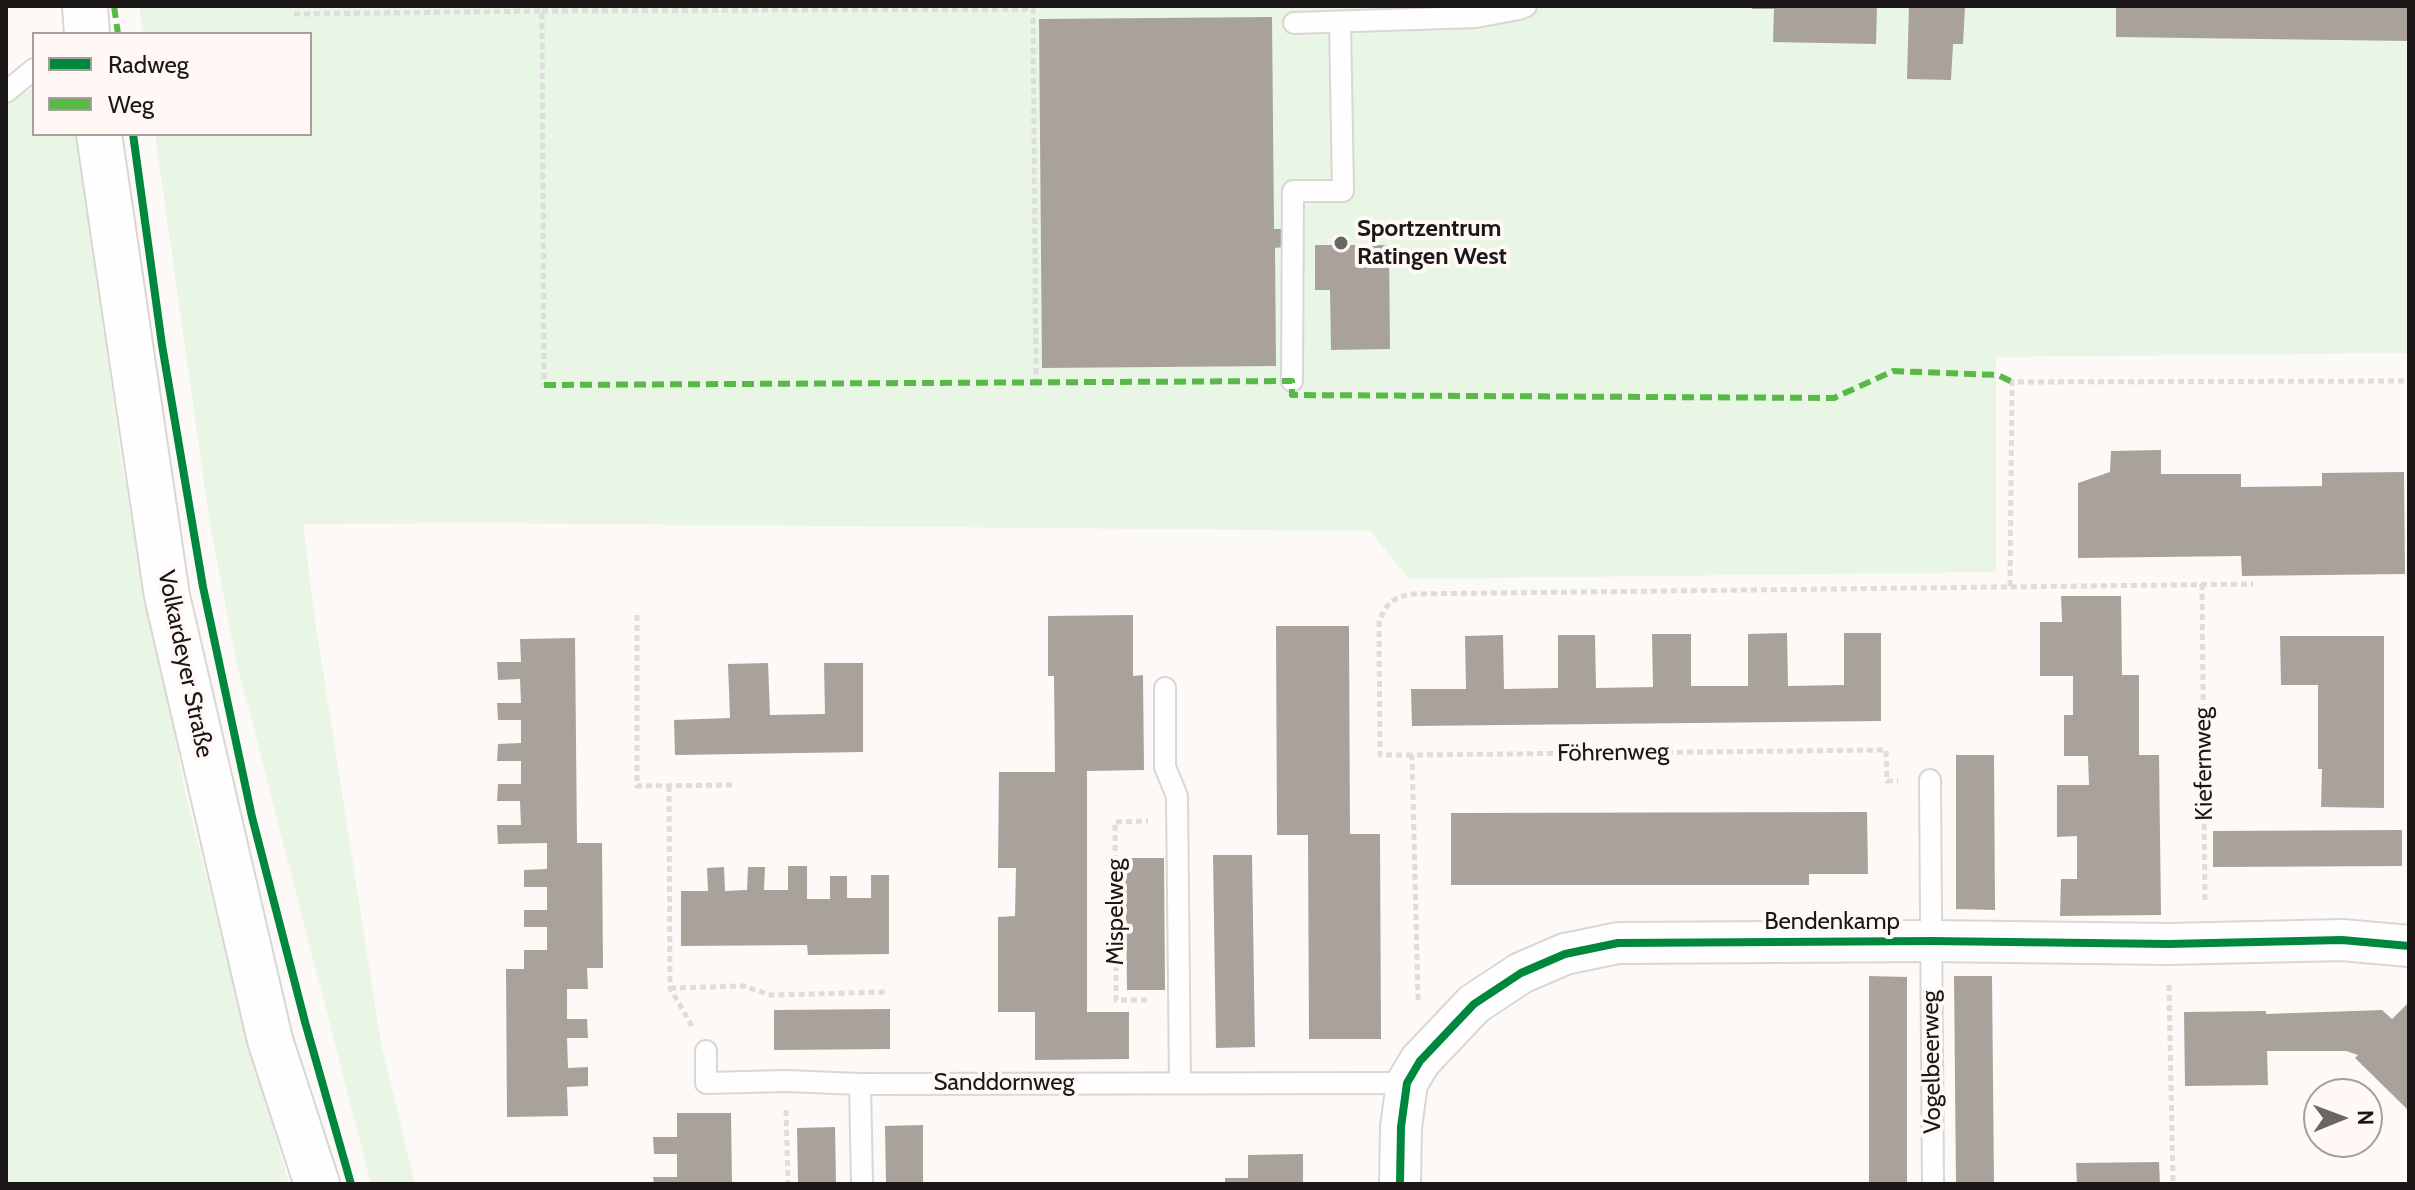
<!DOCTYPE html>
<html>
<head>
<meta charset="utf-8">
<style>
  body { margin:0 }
  #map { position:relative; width:2415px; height:1190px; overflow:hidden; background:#fdf9f7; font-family:Cabin,sans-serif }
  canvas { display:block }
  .frame { position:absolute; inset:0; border:8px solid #1b1716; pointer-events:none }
  .legend { position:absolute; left:32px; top:32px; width:280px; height:104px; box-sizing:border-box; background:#fff8f5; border:2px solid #a49e9c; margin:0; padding:10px 14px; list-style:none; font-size:24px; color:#1b1716 }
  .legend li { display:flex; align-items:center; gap:16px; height:40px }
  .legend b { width:40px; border:2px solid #a49e9c }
  .north { position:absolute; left:2303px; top:1078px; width:80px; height:80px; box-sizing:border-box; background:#fff8f5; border:2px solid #a49e9c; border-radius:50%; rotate:89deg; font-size:22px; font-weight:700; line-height:32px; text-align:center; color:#1b1716 }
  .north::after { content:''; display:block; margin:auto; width:28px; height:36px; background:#6a6665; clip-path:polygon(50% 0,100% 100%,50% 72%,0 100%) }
</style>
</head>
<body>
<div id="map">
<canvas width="2415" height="1190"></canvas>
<div class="frame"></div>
<ul class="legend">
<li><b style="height:10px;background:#00873e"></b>Radweg</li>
<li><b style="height:10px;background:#58b947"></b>Weg</li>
</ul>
<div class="north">N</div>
</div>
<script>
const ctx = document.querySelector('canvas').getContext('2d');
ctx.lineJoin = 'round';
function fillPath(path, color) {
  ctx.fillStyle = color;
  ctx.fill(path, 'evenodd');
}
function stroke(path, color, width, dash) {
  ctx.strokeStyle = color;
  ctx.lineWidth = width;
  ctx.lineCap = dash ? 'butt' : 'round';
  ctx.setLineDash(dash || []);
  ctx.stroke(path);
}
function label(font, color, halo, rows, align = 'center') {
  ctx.font = font + ' Cabin,sans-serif';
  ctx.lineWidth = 8;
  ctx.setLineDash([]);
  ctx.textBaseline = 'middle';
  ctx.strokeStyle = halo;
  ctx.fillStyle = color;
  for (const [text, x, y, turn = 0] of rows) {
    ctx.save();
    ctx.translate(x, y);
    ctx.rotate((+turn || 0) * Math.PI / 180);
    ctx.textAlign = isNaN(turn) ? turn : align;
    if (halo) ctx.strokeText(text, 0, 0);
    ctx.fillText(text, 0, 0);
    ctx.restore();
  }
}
fillPath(new Path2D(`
  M139,6H2409V353L1996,357V572L1409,579L1370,531L487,523L303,524L314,613L381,1043L415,1184H371L236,660L210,525L155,134H310V34H143Z
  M34,88V134H77L122,464L186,796L243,1020L289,1184H6V105L23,93Z`), '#e9f6e5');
fillPath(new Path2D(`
  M1752,6H1877L1876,44L1773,42L1774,9H1752Z
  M1909,6H1965L1963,44H1953L1951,80L1907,79Z
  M2116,6H2409V41L2116,37Z
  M1272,17L1274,229H1283V247L1275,248L1276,366L1042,368L1039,19Z
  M1315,245H1389L1390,349L1331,350L1330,290H1315Z
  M2161,450V474H2241V487L2322,486V473L2404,472L2405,574L2242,576L2241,556L2078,558V483L2110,472L2111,451Z
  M2061,596H2121L2122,675H2139V755H2159L2161,915L2060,916L2061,879H2077V836L2057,837V785H2089L2088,756H2064V715H2073V676H2040V622H2062Z
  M1133,615V676L1143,675L1144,770L1087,771V1012H1129V1059L1035,1060V1012H998V917L1015,916L1016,868H998L999,772H1055L1054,676H1048V616Z
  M1276,626H1349L1350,834H1380L1381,1039H1309L1308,835H1277Z
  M1787,633L1788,686L1844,685V633H1881V721L1412,726L1411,689H1466L1465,636L1503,635L1504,689L1558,688V635H1595L1596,688L1653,687L1652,634H1691V686H1748V634Z
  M2280,636H2384V808L2321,807L2322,769H2318V685H2281Z
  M575,638L577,843H602L603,968H587L588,989H567V1019H587L588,1038H567L568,1068L588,1067V1086L567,1087L568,1116L507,1117L506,969H524V950H547V927H524V910H547V887H524V870L547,869V843L498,844L497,825H521L520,801H497L498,784H521V761H497L498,744L521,743V720H498L497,703H521L520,679L498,680L497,662H521L520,639Z
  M768,663L770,715L825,714L824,663H863V752L675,755L674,720L730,718L728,664Z
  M1956,755H1994L1995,910L1956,909Z
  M1867,812L1868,874H1809V885H1451V813Z
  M2402,830V866L2213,867V831Z
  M1213,855H1252L1255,1047L1216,1048Z
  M1125,858H1164L1165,990H1127Z
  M788,866H807V899H830V876H847V898H871V875H889V954L808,955L807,945L681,946V891H708L707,868L724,867L725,891L747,890L748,867H765L764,890H788Z
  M1869,976L1907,977V1184H1869Z
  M1954,976H1992L1994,1184H1956Z
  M2407,1004L2409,1006V1111L2355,1058L2358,1055L2346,1051H2267L2268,1085L2185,1086L2184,1012L2266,1011V1014L2382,1010L2392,1019Z
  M890,1009V1049L774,1050V1010Z
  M677,1113H731L732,1184H654L653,1177H677V1154H654L653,1137H677Z
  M923,1125V1184H886L885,1126Z
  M835,1127L836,1184H798L797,1128Z
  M1303,1154V1184H1225V1178H1248V1155Z
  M2159,1162L2160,1184H2077L2076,1163Z`), '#a9a29b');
const service = new Path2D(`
  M1294,23L1476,17L1519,9L1526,6
  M6,92L34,69
  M1292,381L1293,191H1343L1340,22
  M1165,688V767L1177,796L1180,1082
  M1930,780L1933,1184
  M706,1051V1083L786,1081L860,1084L1407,1083
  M860,1084L862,1184`);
const minor = new Path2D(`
  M1400,1184L1401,1127L1407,1083L1420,1061L1474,1004L1521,973L1565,954L1618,943L1931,941L2168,944L2342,940L2409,946`);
const secondary = new Path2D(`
  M85,6L87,34
  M99,134L167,596L270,1040L317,1184`);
stroke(service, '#dad6d4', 24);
stroke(minor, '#dad6d4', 44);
stroke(secondary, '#dad6d4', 48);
stroke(new Path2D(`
  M542,11L1033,9L1036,382
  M294,14L542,11L544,385
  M2202,584L2205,902
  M2010,586L2012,382L2409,381
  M637,615V786L732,785
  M1412,755H1380L1379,623C1385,604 1393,597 1412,594L2253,584
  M669,786L670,988L692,1026
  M2169,985L2173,1184
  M670,988L743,986L771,995L888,992
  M1147,1000H1116L1115,822L1148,821
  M1418,1000L1412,755L1886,750L1887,781H1898
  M786,1110L788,1184`), '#dedcdc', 5, [6, 4]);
stroke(service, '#fffefe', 20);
stroke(minor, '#fffefe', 40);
stroke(secondary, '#fffefe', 44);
stroke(new Path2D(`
  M114,6L118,34
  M544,385L1292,381V395L1834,398L1893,371L1998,375L2012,382`), '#58b947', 6, [12, 6]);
stroke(new Path2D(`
  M133,134L162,345L203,587L252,817L305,1022L351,1184
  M1400,1184L1401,1127L1407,1083L1420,1061L1474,1004L1521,973L1565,954L1618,943L1931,941L2168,944L2342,940L2409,946`), '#00873e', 8);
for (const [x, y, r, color] of [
  [1341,243,8,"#6a6665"]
]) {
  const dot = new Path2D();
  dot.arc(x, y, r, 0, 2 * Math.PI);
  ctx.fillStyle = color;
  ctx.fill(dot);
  stroke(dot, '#fff8f5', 3);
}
label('bold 24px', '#1b1716', '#fff8f5', [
  ["Sportzentrum",1357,229],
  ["Ratingen West",1357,257]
], 'left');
label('24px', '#1b1716', '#fff8f5', [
  ["Volkardeyer Straße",185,664,78],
  ["Föhrenweg",1613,753,-1],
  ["Kiefernweg",2204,764,-91],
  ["Mispelweg",1116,912,-90],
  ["Bendenkamp",1832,922],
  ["Vogelbeerweg",1932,1062,-91],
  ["Sanddornweg",1004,1083]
]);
</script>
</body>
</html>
